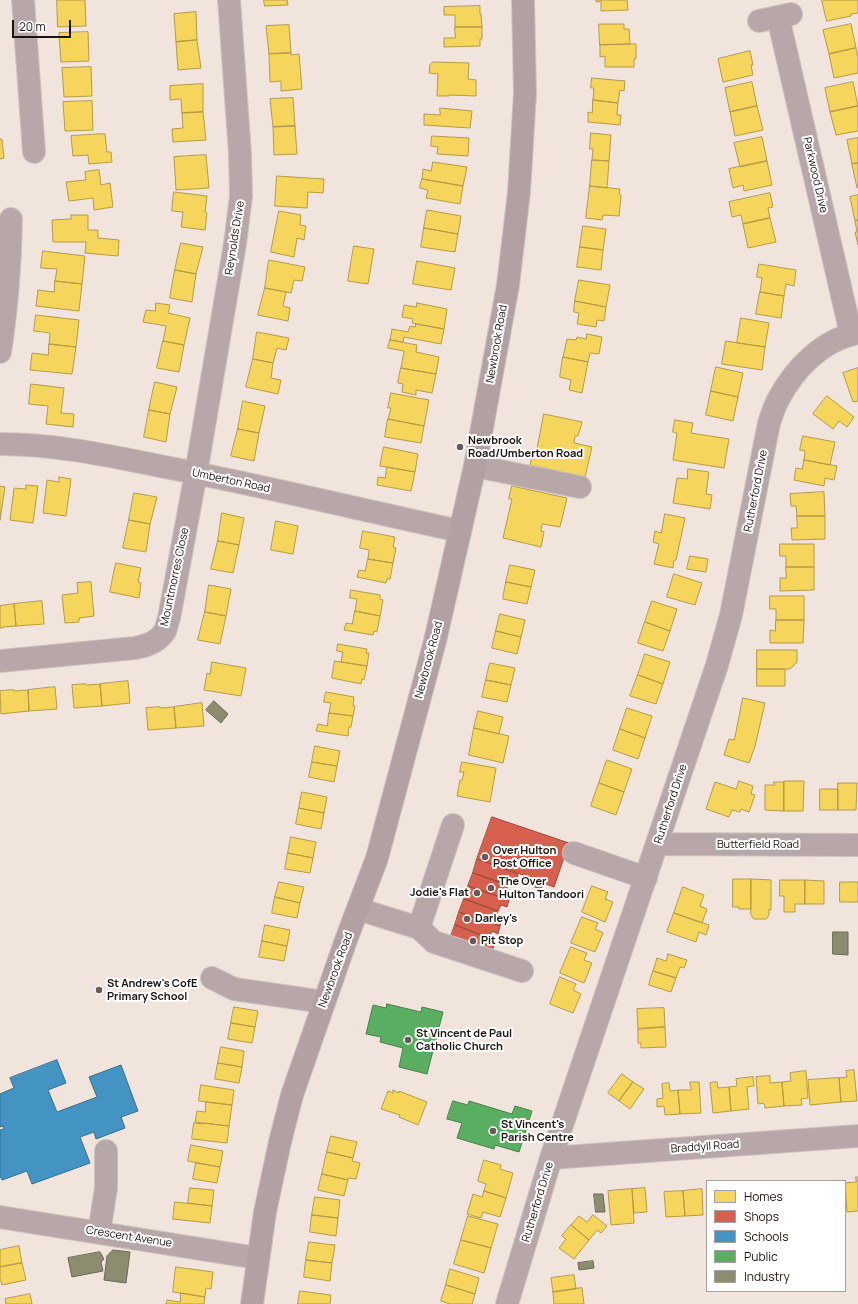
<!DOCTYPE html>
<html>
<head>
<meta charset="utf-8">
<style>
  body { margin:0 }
  #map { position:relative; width:858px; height:1304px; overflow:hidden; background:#f1e4dd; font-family:Manrope,sans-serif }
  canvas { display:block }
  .legend { position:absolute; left:706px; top:1180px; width:140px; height:112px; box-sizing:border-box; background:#fff; border:1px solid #a4a19f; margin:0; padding:5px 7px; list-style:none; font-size:12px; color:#1b130f }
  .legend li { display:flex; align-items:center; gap:8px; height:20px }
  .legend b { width:20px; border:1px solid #a4a19f }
  .scale { position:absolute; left:12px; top:20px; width:59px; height:18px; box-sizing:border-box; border:2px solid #1b130f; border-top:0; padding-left:5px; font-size:12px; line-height:14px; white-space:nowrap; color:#1b130f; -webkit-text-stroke:3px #fff; paint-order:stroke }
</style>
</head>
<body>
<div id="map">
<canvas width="858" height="1304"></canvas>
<ul class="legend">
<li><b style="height:11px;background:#f6d55c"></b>Homes</li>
<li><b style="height:11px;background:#d6604d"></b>Shops</li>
<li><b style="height:11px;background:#4393c3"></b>Schools</li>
<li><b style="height:11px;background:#5aae61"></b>Public</li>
<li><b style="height:11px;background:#8c8c6e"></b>Industry</li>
</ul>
<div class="scale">20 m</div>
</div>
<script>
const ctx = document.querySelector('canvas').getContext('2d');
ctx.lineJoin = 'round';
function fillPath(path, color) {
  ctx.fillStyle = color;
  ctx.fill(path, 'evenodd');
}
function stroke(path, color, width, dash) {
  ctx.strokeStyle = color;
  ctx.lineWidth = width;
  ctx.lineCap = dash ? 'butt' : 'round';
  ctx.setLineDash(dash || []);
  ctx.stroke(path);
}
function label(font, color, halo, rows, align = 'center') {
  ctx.font = font + ' Manrope,sans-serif';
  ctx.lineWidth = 4;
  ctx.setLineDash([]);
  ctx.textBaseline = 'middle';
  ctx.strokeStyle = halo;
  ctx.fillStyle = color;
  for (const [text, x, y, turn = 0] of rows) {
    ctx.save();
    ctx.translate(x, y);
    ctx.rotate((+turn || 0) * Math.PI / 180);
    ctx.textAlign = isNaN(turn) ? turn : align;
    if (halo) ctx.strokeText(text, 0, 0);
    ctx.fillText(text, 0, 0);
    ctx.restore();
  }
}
const homes = new Path2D(`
  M57,0H85L86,26L58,27Z
  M264,0H287L288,5L265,6Z
  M596,0H627L628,10L601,11V1L597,2Z
  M822,0H858V13L851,14V16L827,21Z
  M480,6V14H481L482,27H455V15H444V7Z
  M196,12L197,40L176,42L174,14Z
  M599,24H624V29H629L630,44L600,45Z
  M851,24L856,48L829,54L823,30Z
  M289,25L291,53L269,54L266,26Z
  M455,27H482V39H480V46L444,47V38H455Z
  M88,32L89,61L61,62L59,33Z
  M197,40L201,68L178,70L176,42Z
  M630,44H636V59H634V67H605V56L600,57V45Z
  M856,48L858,57V73L834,78L829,54Z
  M750,51L753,65H751L753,75L723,82L718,59Z
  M291,53V55L299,54L302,89L281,91V81L270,82L269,54Z
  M433,62L469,63L468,79L476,80V96L449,95V96H437L438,74L429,73L430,65Z
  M91,67L92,96L64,97L62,68Z
  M592,78L625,81L624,91L620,90L618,103L593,100L594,88H591Z
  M752,82L757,106L730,112L725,88Z
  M853,82L858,106L830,112L825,88Z
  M203,84V112L182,113L181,99L170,100V86Z
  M293,98L295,126L273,127L270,99Z
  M593,100L618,103L617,115H621L620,125L588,122V112L592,113Z
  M92,101L93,130L65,131L63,102Z
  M757,106L763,130L735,136L730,112Z
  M858,106V131L836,135L830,112Z
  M440,108L472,111L470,128L424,125V114L440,115Z
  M203,112L206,140L173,142L172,129L183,128L182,113Z
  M295,126L297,154L274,155L273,127Z
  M591,133L611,135L609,161L592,160L593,149H590Z
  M105,134L107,152H111L112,162L89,164L88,155L73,156L71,136Z
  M432,136L469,138L468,156L437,154L438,147L431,146Z
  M762,137L767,161L740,167L734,143Z
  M858,138V163L852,164L847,140Z
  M0,139H2L4,158L0,159Z
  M206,155L209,188L176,190L174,157Z
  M592,160L609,161L607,188L590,186Z
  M767,161L772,185L744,191L743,185L733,188L729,169Z
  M433,162L467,167L463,186L422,179L423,169L431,171Z
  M858,163V188H857L852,164Z
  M99,170L101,185L110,183L113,207L94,210L93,198L69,201L66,182L86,180L85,172Z
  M277,176L324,179L323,193L308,192L307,208L275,206Z
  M422,179L463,186L460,204L426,198L428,190L420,188Z
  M590,186L620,189L619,194L621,195L619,216L603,215L602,220L586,218Z
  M174,192L207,196L205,212L207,213L205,230L181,227L183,212L172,211Z
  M770,193L773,207L768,208L770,218L743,224L741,215L732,217L729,202Z
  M858,195V220L855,221L850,197Z
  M427,210L461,216L458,234L424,228Z
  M279,211L301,215L300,225L306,226L304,240L297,238L294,257L271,252Z
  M71,215H88V230H98V238L119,240L118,256L85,253L86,242H53L52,220L71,219Z
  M770,218L776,242L748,248L743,224Z
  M858,220V245L855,232H857L855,221Z
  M583,226L606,229L603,250L580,247Z
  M424,228L458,234L455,252L421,247Z
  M181,243L203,247L196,274L175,270Z
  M354,246L374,249L368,284L348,281Z
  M580,247L603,250L601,270L577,267Z
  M43,251L85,256L82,284L55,281L57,269L41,268Z
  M269,260L305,267L302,281L294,280L291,293L265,288Z
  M417,261L455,268L451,290L413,284Z
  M759,264L796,270L794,286L786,284L784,296L760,292L762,278L757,277Z
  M175,270L196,274L192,302L170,298Z
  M579,280L610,285L606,307L575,301Z
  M55,281L82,284L79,311L36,306L38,290L54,292Z
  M265,288L286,292L283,306L290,308L288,321L258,315Z
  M760,292L784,296L781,318L756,314Z
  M575,301L606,307L604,321L597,320L596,327L577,324L579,313L574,312Z
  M156,303L170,305L168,313L190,318L184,345L163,341L166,326L143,322L146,310L155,311Z
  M417,303L447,309L444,329L412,323L413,319L402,317L404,305L416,307Z
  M36,315L79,320L76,347L49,344L50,333L34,331Z
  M741,318L769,323L765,347L737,343Z
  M416,324L444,329L441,344L404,337L403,342L390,340L392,329L408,332L410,326L415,327Z
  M257,332L289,338L286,350L277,348L273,363L253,359Z
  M587,334L602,337L599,354L590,353L588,362L563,357L567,339L576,340L577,337L586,339Z
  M390,340L417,345L416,352L439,357L436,374L401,368L404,351L388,348Z
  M163,341L184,345L179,372L157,368Z
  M726,341L765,347L762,370L722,364Z
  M49,344L76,347L72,374L30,370L32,353L48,355Z
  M563,357L588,362L582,393L569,390L571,380L560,377Z
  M253,359L273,363L271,378L281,380L278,394L246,387Z
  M716,367L743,373L738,397L711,391Z
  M401,368L436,374L432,393L416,390V395L402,392L403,384L398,383Z
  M858,368V401L853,402L843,373Z
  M155,382L177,387L170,414L149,410Z
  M31,384L64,388L61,413L74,414L73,427L46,424L48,406L29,404Z
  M711,391L738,397L733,421L706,415Z
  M391,393L429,400L424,426L388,419L391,408H388Z
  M827,396L854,417L847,427L839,421L833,429L813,414Z
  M243,401L265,406L259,433L238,429Z
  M149,410L170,414L166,442L144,437Z
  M544,414L582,422L578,436H575L574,443L592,447L585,477L530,465L533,452H536Z
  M388,419L424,426L421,443L385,437Z
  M675,420L693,423L691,433L729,439L724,468L673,460L677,433L673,432Z
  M238,429L259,433L254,461L231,456Z
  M803,436L835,442L830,465L804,460L805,451L800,450Z
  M384,447L418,454L415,472L380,466Z
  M804,460L837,466L834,480L825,478L824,486L794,480L796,468L802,469Z
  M387,467L415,472L411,491L377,485L378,477L385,478Z
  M688,469L709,472L706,494L712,495L710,509L673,503L677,478L687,479Z
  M59,477L71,479L66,516L43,513L47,480L59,482Z
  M26,485L38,486L33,523L10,520L14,488L26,489Z
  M0,486L5,487L0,520Z
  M512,486L567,498L560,527L542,524L541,531L544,532L541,547L503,538L512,499H509Z
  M824,492L825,516H797L796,506H791L790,494Z
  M134,493L157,497L150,524L129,520Z
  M222,513L244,518L239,545L218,541Z
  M665,514L685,518L676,560H674L673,568L654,564L659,544L653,542L655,531L661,533Z
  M797,516H825V539L792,540L791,528H797Z
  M129,520L150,524L146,552L123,548Z
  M276,521L298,526L293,554L271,550Z
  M363,531L395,537L393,547L396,548L393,563L368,559L369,550L360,548Z
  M218,541L239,545L233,573L211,569Z
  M780,544H814V567H786V556H780Z
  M690,556L708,559L706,572L687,569Z
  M368,559L393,563L390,579H387L386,583L357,577L359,570L365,571Z
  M116,563L141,568L138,582L141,583L139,598L110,592Z
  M510,565L535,570L531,587L506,582Z
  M786,567H814V590L780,591V578H786Z
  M674,574L702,583L695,605L667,597Z
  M91,582L94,616L79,618V622L65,623L62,595L78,593L77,583Z
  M506,582L531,587L527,604L503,599Z
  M209,585L231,589L226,616L205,612Z
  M351,590L380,595V599L383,600L380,616L355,611L357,599L350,598Z
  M770,596H804V620H776V609H770Z
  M42,601L44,624L16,626L14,604Z
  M652,601L677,609L670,631L645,622Z
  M14,604L16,626L3,627V628H0V606Z
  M355,611L380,616L377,632L374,631L373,635L344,630L346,623L352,624Z
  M205,612L226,616L220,644L198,640Z
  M500,614L525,620L521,637L496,631Z
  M776,620H804L803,643H770V630L775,631Z
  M645,622L670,631L663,651L638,643Z
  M496,631L521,637L517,654L492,648Z
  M338,644L367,649L366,653H369L367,666L341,662L343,652L337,651Z
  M757,650H797V662L790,669H757Z
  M645,654L670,662L663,684L638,675Z
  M335,661L367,666L364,680L362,679L361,684L332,678Z
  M212,662L246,668L241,696L204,690L207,673L210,674Z
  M490,663L515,668L511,685L486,680Z
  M757,669H785V686H757Z
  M638,675L663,684L656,704L630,696Z
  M486,680L511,685L507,702L482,697Z
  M128,681L130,703L102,706L100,684Z
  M86,684L87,685L100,684L102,706L74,708L72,685Z
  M55,687L57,709L29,711L28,690Z
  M14,690V691L28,690L29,711L1,714L0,691Z
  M326,692L354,697L353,706H355L353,716L329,713L331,703L324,702Z
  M743,698L765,703L755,746L749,763L724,755L729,739L734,740Z
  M202,703L204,726L176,728L174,707Z
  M160,707V708L174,707L176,728L148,730L146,708Z
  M627,708L652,716L645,738L620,729Z
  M478,711L503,717L499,734L474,728Z
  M329,713L353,716L351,727H349L348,736L316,731L318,724L327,726Z
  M474,728L509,736L503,763L469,755Z
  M620,729L645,738L638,759L613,750Z
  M315,746L340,751L337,766L312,762Z
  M607,760L632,769L624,792L599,783Z
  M312,762L337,766L334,782L309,777Z
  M462,762L496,768L490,802L457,796L460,780H462L464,772H460Z
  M739,781L753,786L751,794L755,795L749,812L741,809L740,812L732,810L729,817L706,809L715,782L736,789Z
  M784,781H804L803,811H784Z
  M774,782H784V811L765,810V785H774Z
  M599,783L624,792L616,815L591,806Z
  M838,783H857L856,810H838Z
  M820,789H838V810H820Z
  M302,792L327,797L324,813L299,808Z
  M299,808L324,813L321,829L296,824Z
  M291,837L316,842L313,858L288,853Z
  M288,853L313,858L310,873L285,869Z
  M733,879H751V909H739V907H733Z
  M751,879L771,880V910L769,909V915L766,919H754L751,915Z
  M780,880H805V904H795V912H784V896H780Z
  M805,880L824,881V904H805Z
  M279,882L304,887L300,903L275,897Z
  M840,882H858V902H840Z
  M592,886L608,892L605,899L613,902L605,922L582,912Z
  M683,887L704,895L700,906L707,909L702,923L674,913Z
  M275,897L300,903L297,918L272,913Z
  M674,913L709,925L706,935L699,932L696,942L667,932Z
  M582,917L598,923L595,929L603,933L595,952L571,943Z
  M265,925L290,930L287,946L262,941Z
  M262,941L287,946L284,961L259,957Z
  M571,947L587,953L584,960L592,963L584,983L560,973Z
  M668,954L687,960L684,968L680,967L676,978L653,971L657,958L666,961Z
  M653,971L676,978L671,992L649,985Z
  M560,977L576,984L573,990L581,994L573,1013L550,1004Z
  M234,1007L258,1011L255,1027L231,1023Z
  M664,1008L665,1027L638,1029L637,1009Z
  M231,1023L255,1027L252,1043L228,1039Z
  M665,1027L666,1047L641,1048V1043H638V1029Z
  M221,1047L244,1051L242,1067L218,1063Z
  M218,1063L242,1067L239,1083L215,1079Z
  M854,1070L857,1101L841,1102L839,1078L847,1077L846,1071Z
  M806,1071L808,1098L801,1099L802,1105L784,1106L782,1082L791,1081L790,1073Z
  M622,1074L633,1082L619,1101L608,1093Z
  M770,1076V1083L782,1082L784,1106L765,1108L764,1103L758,1104L756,1077Z
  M753,1077L754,1086L747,1087L749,1109L731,1111L729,1087L737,1086L736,1079Z
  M839,1078L841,1102L810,1105L808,1080Z
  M633,1082L644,1089L630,1109L619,1101Z
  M690,1082H699L701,1113L680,1114L678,1090H691Z
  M717,1082L718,1088L729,1087L731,1111L713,1113L710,1083Z
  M669,1083L670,1091L678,1090L680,1114L665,1115L664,1106L657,1107V1099L663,1098L662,1084Z
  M201,1085L234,1090L232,1105L199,1101Z
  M393,1090L399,1093V1091L427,1102L418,1125L399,1117L400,1115L381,1109L388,1091L393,1093Z
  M206,1102L232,1105L229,1126L195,1122L197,1111L205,1112Z
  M194,1123L202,1124V1123L229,1126L227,1143L192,1139Z
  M331,1136L357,1142L353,1158L327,1152Z
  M191,1145L223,1151L220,1167L188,1161Z
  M327,1152L353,1158L352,1161L360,1163L356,1179L348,1178V1180L322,1174Z
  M484,1160L501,1165L500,1169L513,1173L506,1198L484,1191L486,1184L478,1181Z
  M196,1163L220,1167L217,1183L193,1179Z
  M322,1174L348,1180L344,1196L318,1190Z
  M856,1177H858V1211L847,1212L845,1183L856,1182Z
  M190,1188L214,1190L212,1206L188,1203Z
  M645,1188L647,1212L634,1213L632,1189Z
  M632,1189L634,1223L611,1225L608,1191Z
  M702,1189L703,1215L685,1216L683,1191Z
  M484,1191L506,1198L500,1217L483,1212L481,1218L467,1214L473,1194L482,1197Z
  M683,1191L685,1216L666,1217L664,1192Z
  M315,1197L340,1200L338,1218L312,1215Z
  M175,1202L212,1206L210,1223L173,1219Z
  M312,1215L338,1218L336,1236L310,1232Z
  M593,1215L607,1226L601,1233L597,1230L589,1240L571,1225L579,1216L587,1222Z
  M468,1216L498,1224L491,1248L461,1240Z
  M571,1225L589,1240L574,1259L559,1248L566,1239L562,1236Z
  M461,1240L491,1248L484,1273L454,1264Z
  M309,1242L335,1245L332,1263L306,1260Z
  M19,1246L22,1263L0,1267V1250Z
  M306,1260L332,1263L330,1281L304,1277Z
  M22,1263L26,1280L2,1285L0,1278V1267Z
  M176,1267L213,1272L211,1289L206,1288L205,1297L173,1292Z
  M450,1269L479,1278L475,1294L446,1285Z
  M574,1275L576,1289L553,1292L551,1278Z
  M446,1285L475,1294L472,1304H450L441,1301Z
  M582,1288L584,1304H554L553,1292Z
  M300,1291L331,1295L330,1304H298Z
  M181,1293L205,1297L204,1304H166L167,1300L180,1302Z
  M30,1294L32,1304H6L5,1299Z`);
fillPath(homes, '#f6d55c');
stroke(homes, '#b49b45', 1);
const shops = new Path2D(`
  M492,817L569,843L554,887L543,883L541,889L523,883L526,876L477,859Z
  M477,859L518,874L516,881L510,879L508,885L473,873Z
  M473,873L508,885L506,891L512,893L509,900L468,886Z
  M468,886L509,900L507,907L501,905L498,911L464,899Z
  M464,899L498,911L496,917L503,919L500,926L459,912Z
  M459,912L500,926L498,934L492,931L489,938L455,925Z
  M455,925L489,938L487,944L494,946L491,953L450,939Z`);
fillPath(shops, '#d6604d');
stroke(shops, '#9e493a', 1);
const schools = new Path2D(`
  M57,1060L66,1083L48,1090L57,1112L97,1097L89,1077L121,1065L138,1111L121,1117L125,1128L96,1139L94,1132L80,1137L90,1163L32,1184L27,1171L2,1180L0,1176V1130L4,1129L3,1126L0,1127V1094L14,1088L10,1078Z`);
fillPath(schools, '#4393c3');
stroke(schools, '#376d8d', 1);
const public = new Path2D(`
  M387,1004L421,1012L422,1007L443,1012L427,1074L399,1067L403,1048L380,1042L381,1037L366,1034L373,1005L386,1008Z
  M453,1101L468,1105L469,1101L512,1114L515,1106L532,1111L519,1152L495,1145L494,1149L457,1138L462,1123L447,1119Z`);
fillPath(public, '#5aae61');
stroke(public, '#478048', 1);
const industry = new Path2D(`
  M214,701L228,714L221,723L206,710Z
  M833,932H848V955L833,954Z
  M594,1194H603L605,1212H596Z
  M113,1250L130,1252L126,1283L104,1280L107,1256Z
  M100,1252L104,1259L101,1262L103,1271L72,1277L68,1258Z
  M593,1261L594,1268L579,1270L578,1263Z`);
fillPath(industry, '#8c8c6e');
stroke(industry, '#6a6852', 1);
const minor = new Path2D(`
  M23,0L34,152
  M778,17L851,334
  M759,21L791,14
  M0,352C7,308 10,264 11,219
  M0,444C56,444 110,456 165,467C264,486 362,510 460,531
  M475,466L580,487
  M0,661L135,648C146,646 159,641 165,631C167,627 167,622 169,618L196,473L235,244L241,196L240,154L229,0
  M657,844L858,845
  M574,853L646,878
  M358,909L419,928L434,942L522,971
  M419,928L453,825
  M212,978L234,989L324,1002
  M551,1158L858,1136
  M0,1217L257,1258
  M99,1233L106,1188V1151
  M507,1304L551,1158L717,665L731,615L769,423C772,415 774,407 778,400C794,369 823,339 858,333`);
const highway = new Path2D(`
  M252,1304L265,1212L280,1142L292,1095L346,940L377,858L435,641L475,466L508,285L519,192L525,93L523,0`);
stroke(minor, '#cdc3be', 24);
stroke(highway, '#cdc3be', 24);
stroke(minor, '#b8a7a8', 22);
stroke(highway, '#b3a0a2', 22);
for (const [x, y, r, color] of [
  [460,447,4,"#665c57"],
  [485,857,4,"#665c57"],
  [491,888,4,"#665c57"],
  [477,893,4,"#665c57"],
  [467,919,4,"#665c57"],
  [473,941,4,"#665c57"],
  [99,990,4,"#665c57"],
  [408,1040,4,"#665c57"],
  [493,1131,4,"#665c57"]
]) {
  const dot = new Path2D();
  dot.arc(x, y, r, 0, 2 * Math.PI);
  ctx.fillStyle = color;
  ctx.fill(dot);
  stroke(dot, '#fff', 1.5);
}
label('11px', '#1b130f', '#fff', [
  ["Parkwood Drive",815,175,77],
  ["Reynolds Drive",235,238,-81],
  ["Newbrook Road",497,344,-80],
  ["Umberton Road",231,481,12],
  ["Rutherford Drive",756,491,-79],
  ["Mountmorres Close",175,577,-78],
  ["Newbrook Road",429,660,-75],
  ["Rutherford Drive",671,804,-72],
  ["Butterfield Road",758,845],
  ["Newbrook Road",336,970,-70],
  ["Braddyll Road",705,1147,-4],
  ["Rutherford Drive",538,1202,-73],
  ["Crescent Avenue",129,1237,9]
]);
label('bold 11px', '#1b130f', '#fff', [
  ["Newbrook",468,441],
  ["Road/Umberton Road",468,454],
  ["Over Hulton",493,851],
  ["Post Office",493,864],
  ["The Over",499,882],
  ["Hulton Tandoori",499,895],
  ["Jodie's Flat",469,893,"right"],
  ["Darley's",475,919],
  ["Pit Stop",481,941],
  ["St Andrew's CofE",107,984],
  ["Primary School",107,997],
  ["St Vincent de Paul",416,1034],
  ["Catholic Church",416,1047],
  ["St Vincent's",501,1125],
  ["Parish Centre",501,1138]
], 'left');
</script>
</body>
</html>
